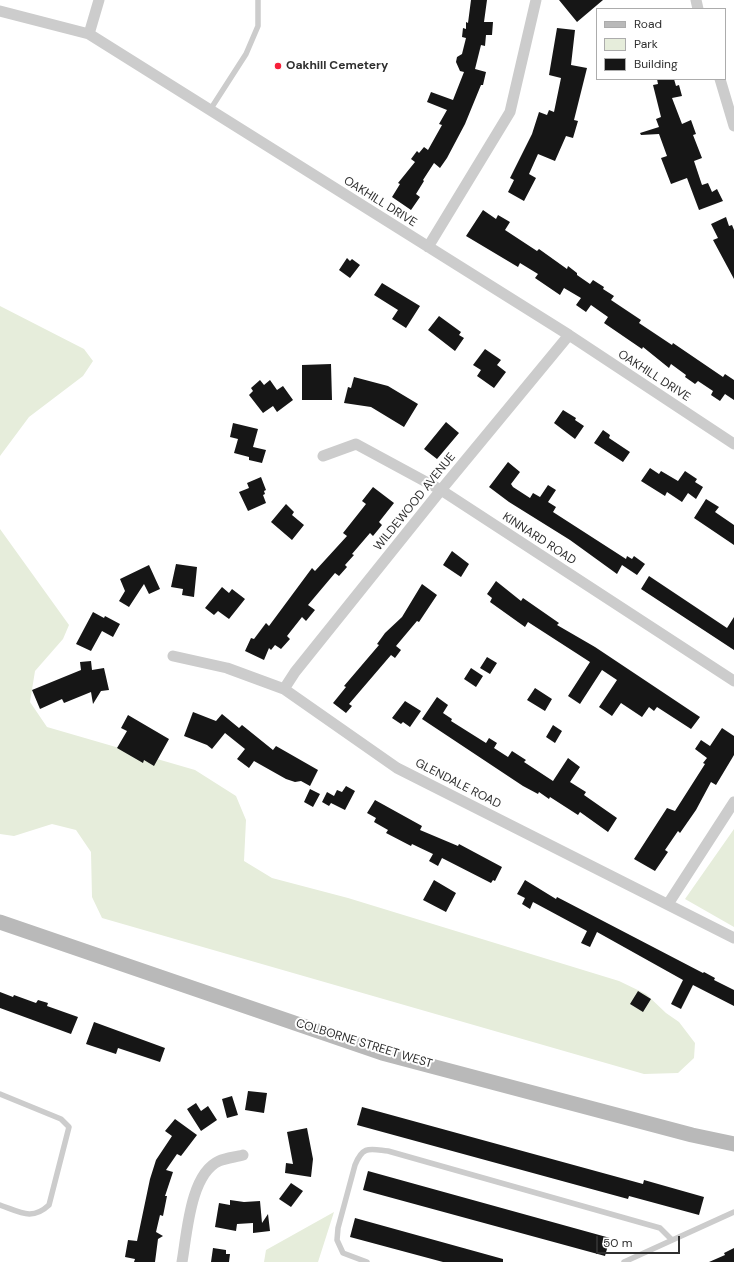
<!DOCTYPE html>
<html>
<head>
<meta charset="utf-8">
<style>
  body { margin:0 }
  #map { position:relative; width:734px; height:1262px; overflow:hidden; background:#fff; font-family:"DM Sans",sans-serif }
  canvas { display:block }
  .legend { position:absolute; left:596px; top:8px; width:130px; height:72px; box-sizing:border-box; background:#fff; border:1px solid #acacac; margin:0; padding:5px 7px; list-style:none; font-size:12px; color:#2f2f2f }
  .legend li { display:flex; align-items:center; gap:8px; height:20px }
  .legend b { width:20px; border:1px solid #acacac }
  .scale { position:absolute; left:596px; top:1236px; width:84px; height:18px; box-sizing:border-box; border:2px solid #2f2f2f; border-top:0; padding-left:5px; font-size:12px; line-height:14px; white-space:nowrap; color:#2f2f2f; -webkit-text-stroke:3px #fff; paint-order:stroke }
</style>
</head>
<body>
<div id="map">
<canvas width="734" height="1262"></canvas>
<ul class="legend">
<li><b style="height:5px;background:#b9b9b9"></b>Road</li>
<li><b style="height:11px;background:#e6eddb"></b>Park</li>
<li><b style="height:11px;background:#161616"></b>Building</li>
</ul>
<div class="scale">50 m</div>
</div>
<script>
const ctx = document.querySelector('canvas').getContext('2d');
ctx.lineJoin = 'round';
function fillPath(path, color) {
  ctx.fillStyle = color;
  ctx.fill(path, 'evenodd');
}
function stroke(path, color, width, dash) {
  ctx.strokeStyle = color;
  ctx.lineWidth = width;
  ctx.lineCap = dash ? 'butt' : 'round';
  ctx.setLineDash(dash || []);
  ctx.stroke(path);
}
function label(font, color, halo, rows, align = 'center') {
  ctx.font = font + ' "DM Sans",sans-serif';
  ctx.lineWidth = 4;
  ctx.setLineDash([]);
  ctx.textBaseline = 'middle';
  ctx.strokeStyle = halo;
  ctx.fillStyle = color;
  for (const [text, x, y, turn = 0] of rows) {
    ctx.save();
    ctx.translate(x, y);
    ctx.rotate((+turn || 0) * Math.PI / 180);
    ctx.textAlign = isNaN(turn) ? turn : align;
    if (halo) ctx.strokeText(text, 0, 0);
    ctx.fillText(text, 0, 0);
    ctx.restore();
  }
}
fillPath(new Path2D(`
  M0,306L84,349L93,361L83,376L29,417L0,456Z
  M0,529L69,625L63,639L35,671L30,702L47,727L195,770L236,796L246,820L244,861L272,878L348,898L619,981L646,994L666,1013L679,1022L695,1043L694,1058L678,1073L644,1074L102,918L92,897L91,852L76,830L52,824L14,836L0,834Z
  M734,829V927L685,899Z
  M334,1212L318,1262H264L266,1250Z`), '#e6eddb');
fillPath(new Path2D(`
  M471,0H487L484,22H493L492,35H486L485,46L481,45L475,69L486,72L483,85H481L465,124L447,158L440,168L434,163L423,180L424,181L416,194L420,197L411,210L392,197L400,184L398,183L415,162L411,159L417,151L419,153L424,147L428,150L442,125L439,124L447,110L427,102L431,92L453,100L464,72L460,71L456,62L457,57L462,54L466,38L462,37L463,28L466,29V22L468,23Z
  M559,0H603L577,22Z
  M557,28L575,30L571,65L587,68L574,120L578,121L573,138L566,136L555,161L538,154L529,174L536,178L524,201L508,192L514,180L510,178L532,134L539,112L547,115L549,110L554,112L561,78L549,75Z
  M657,79H674L676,86L679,85L682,96L672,98L682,124L691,120L696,134L693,135L702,158L694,161L702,185L708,183L712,192L717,189L723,201L699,210L687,178L671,184L661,158L667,156L659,134L641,135L640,133L659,127L656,119L661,117L653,85L658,84Z
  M483,210L496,219L498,215L510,222L505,230L537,251L539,249L567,269L568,266L577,273V275L590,284L593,280L604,287L603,289L614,296L611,300L641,320L639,323L672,345L673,343L723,377L725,374L734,380V400L725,394L720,401L711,395L713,391L698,381L695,384L685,377L686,375L671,364L669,368L643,347L642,349L604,323L608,317L591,305L586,312L576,305L581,298L564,288L560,295L535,278L538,274L520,263L518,267L466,236Z
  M726,217L729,226L732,225L734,230V279L713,240L718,238L711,224Z
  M347,258L350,261L352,259L360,265L350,278L339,270Z
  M382,283L420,306L406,328L392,319L398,310L374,295Z
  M439,316L461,332L459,335L464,338L455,351L428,330Z
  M485,349L501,360L497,365L506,372L494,388L477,376L481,370L473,365Z
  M331,364L332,400H302V365Z
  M354,377L388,386L418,404L404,427L371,407L344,403L348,387L351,388Z
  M260,380L264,385L270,380L277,390L283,386L293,400L277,412L273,406L263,413L249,395L253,391L251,388Z
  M563,410L576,418L575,420L584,426L575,439L554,423Z
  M446,422L459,433L437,459L424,449Z
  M233,423L258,429L253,447L266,450L262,463L249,460V457L234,453L238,439L230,437Z
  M603,430L610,435L609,438L630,452L623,462L594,443Z
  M508,462L520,472L511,484L513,487L530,498L533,493L540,497L548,485L556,490L548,502L556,507L553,512L626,559L627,556L632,559L634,556L645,564L637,575L622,565L617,574L570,540L509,502L489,487Z
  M650,468L659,474L661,471L678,481L685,471L697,479L695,482L703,487L696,499L688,493L682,502L667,492L665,496L641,481Z
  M261,477L266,490L264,491L265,494L263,495L266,503L248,511L239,492L249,488L247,483Z
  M373,487L394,503L379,522L382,525L373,536L370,533L352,554L354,555L345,565L347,567L339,576L335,573L308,605L315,610L306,621L302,617L287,636L290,639L281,649L275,645L271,650L269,648L264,660L245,651L251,638L254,639L266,623L269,626L312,568L315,571L347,536L343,533L366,504L362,501Z
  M706,499L719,507L715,512L734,525V545L694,518Z
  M286,504L294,512L292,515L304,525L292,540L271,522Z
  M452,551L469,564L461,577L443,565Z
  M176,564L197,567L194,597L182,595L183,589L171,587Z
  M149,565L160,589L149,594L144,584L129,607L119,601L125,591L120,579Z
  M649,576L727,628L734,617V650L641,589Z
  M496,581L521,601L523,598L559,623L557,625L595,647L700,717L691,729L657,707L654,711L649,707L642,717L621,703L612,716L599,707L617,680L602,670L580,704L568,696L590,662L528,622L525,627L490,602L492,598L487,594Z
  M422,584L437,595L419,622L417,621L396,646L401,650L395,658L391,655L349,704L352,706L346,713L333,703L346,687L344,686L379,645L377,644L385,633L402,617Z
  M222,587L229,593L232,589L245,599L229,619L218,611L214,615L205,608Z
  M93,612L104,618L105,616L120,624L113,637L102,631L91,651L76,644Z
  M487,657L497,663L490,674L480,668Z
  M91,661L92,670L104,668L109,690L101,691L93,704L91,692L64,703L62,699L40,709L32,690L81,670L80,662Z
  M471,668L483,676L476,687L464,679Z
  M535,688L552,699L545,711L527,700Z
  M437,697L448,705L443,713L452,719L451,721L486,743L489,738L497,743L494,748L508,757L512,751L526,760L524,762L553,781L568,758L580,767L570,782L586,792L584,795L617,818L608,832L580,812L578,815L550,797L549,799L539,792L538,794L523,786L422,719Z
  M405,701L421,711L410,727L403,722L401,724L392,718Z
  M193,712L216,721L222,714L239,728L242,725L273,750L276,746L318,770L310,786L301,781L295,782L286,779L254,761L249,768L237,759L245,749L225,733L212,749L207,745L184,736Z
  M128,715L169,739L154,766L144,760L143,763L117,748L127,731L121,728Z
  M553,725L562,731L555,743L546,737Z
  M722,728L734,736V755L716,785L711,782L696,810L680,833L678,831L665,850L668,852L655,871L634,859L667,808L675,811L705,764L703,763L707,758L695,749L701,740L710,746Z
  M346,786L355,791L345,810L331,803L329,806L322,802L327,792L334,796L337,790L342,792Z
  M310,789L320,794L313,807L304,802Z
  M375,800L422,826L420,830L458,846L459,844L502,867L495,881L493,880L491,883L442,858L438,866L429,861L433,854L412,844L411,846L386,833L388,830L374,822L376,818L367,813Z
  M434,880L456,893L446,912L423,900Z
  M525,880L556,899L557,897L703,973L704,972L715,978L714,980L734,990V1006L693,985L681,1009L671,1004L683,980L597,932L590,947L581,943L587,931L533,902L530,909L522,904L525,898L517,894Z
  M638,991L651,999L643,1012L630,1004Z
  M0,992L13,997L14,995L36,1003L38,1000L48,1003L47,1006L78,1017L71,1034L0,1008Z
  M94,1022L165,1048L160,1062L118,1048L116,1054L86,1044Z
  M248,1091L267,1093L264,1113L245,1110Z
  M232,1096L238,1115L227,1118L222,1099Z
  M196,1103L201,1111L208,1106L217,1120L201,1131L187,1109Z
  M362,1107L643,1184L644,1180L704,1197L699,1215L629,1196L628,1199L357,1125Z
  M175,1119L197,1135L181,1156L177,1154L166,1170L173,1172L165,1196H167L163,1216L160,1215L156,1232L163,1236L158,1239L155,1262H134L135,1259L125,1257L128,1240L137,1241L150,1179L156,1160L172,1136L165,1131Z
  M307,1128L313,1159L311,1177L285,1173L286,1163L293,1164L287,1132Z
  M368,1171L610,1238L605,1256L363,1190Z
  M291,1183L303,1191L291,1207L279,1199Z
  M230,1200L244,1202L260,1201L262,1223L268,1214L270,1231L253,1233V1223L237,1224L236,1231L215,1227L219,1203L230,1205Z
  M355,1218L503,1259V1262H443L350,1237Z
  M213,1248L226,1250V1254H230L229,1262H211Z
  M734,1248V1262H709L725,1255L724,1253Z`), '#161616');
stroke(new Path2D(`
  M210,110L246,54L258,26V0
  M0,1094L61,1119L69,1127L49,1205C32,1221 20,1212 0,1205
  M367,1262L343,1253L337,1240L338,1228L355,1165C363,1145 370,1149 388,1151L660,1228L672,1240
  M624,1262L734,1212`), '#ccc', 5.5);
stroke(new Path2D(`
  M696,0L698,9
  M0,11L89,34L569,335L734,444
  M89,34L99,0
  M720,79L734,126
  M428,247L510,112L536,0
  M323,456L356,444L441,490L734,681
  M173,656L227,668L284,689L397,768L734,938
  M284,689L295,672L441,490L569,335
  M668,904L734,802
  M182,1262C187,1234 190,1174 219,1161C226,1158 236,1157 243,1155`), '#ccc', 11);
stroke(new Path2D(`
  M0,922L382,1053L692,1135L734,1144`), '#b9b9b9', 15);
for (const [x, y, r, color] of [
  [278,66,4,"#f71f39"]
]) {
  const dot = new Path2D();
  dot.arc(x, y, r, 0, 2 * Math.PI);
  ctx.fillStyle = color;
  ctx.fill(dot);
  stroke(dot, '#fff', 1.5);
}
label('bold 12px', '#2f2f2f', '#fff', [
  ["Oakhill Cemetery",286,66]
], 'left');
label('12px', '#2f2f2f', '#fff', [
  ["OAKHILL DRIVE",380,202,32],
  ["OAKHILL DRIVE",654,376,33],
  ["WILDEWOOD AVENUE",415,502,-51],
  ["KINNARD ROAD",539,539,33],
  ["GLENDALE ROAD",458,784,27],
  ["COLBORNE STREET WEST",364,1044,17]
]);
</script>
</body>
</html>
